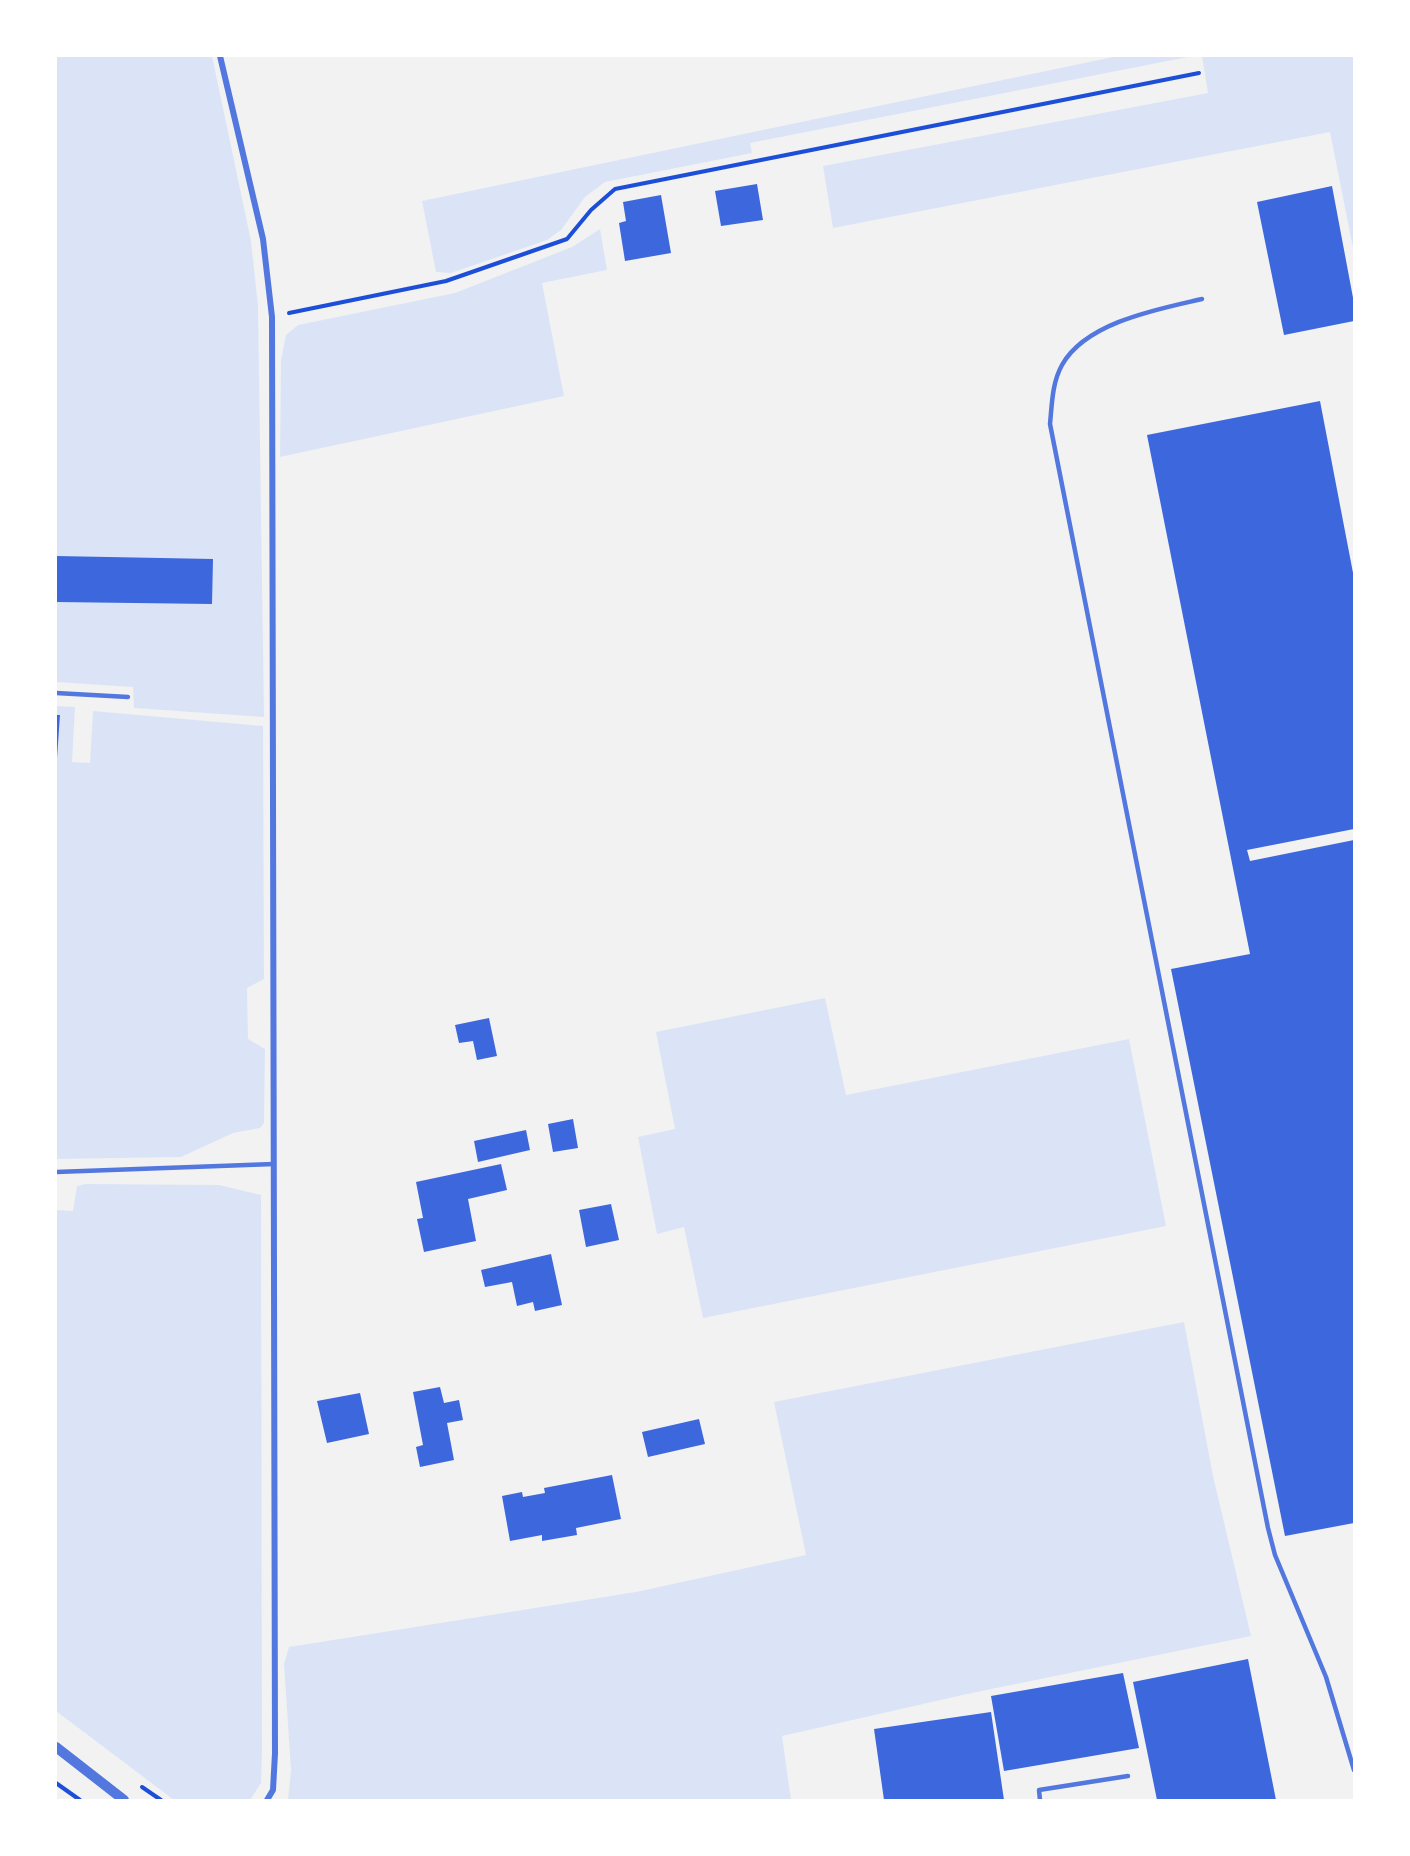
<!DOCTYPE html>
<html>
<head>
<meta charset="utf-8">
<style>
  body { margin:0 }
  #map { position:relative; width:1410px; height:1856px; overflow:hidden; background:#f2f2f2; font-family:Rubik,sans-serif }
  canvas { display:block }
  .frame { position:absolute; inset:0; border:57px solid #fff; pointer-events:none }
</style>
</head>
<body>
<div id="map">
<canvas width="1410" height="1856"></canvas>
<div class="frame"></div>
</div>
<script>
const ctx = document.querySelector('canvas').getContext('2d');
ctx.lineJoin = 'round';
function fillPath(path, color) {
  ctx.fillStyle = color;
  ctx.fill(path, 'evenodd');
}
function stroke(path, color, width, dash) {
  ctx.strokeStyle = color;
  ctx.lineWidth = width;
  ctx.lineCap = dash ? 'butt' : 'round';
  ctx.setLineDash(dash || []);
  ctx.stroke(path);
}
fillPath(new Path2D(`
  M56,56H212L251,241L258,306L264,717L134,708L133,687L56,682Z
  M1118,56H1193L750,143L752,153L605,182L585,197L561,230L547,240L451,273L436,272L422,201Z
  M1202,56H1354V253L1330,132L833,228L823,166L1208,93Z
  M600,229L607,270L542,283L564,396L280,457L281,360L286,335L298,325L455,293L572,247Z
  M56,706L75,707L72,762L90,763L93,711L263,726L264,979L247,988L248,1039L265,1049L264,1123L260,1128L233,1133L181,1157L56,1159Z
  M825,998L846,1095L1129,1039L1166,1226L703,1318L684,1227L657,1234L638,1137L675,1129L656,1032Z
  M85,1184L219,1185L261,1195L262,1750L261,1783L250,1800H174L56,1711V1210L73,1211L77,1186Z
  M1184,1322L1213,1476L1251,1636L967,1694L782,1736L791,1800H288L291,1770L284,1664L289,1647L636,1592L806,1555L774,1402Z`), '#dbe4f7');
fillPath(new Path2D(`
  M757,184L763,220L721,226L715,191Z
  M1332,186L1354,303V321L1284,335L1257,202Z
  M661,195L671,253L625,261L619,223L626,221L623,202Z
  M1320,401L1354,578V829L1247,850L1250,861L1354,840V1523L1285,1536L1171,969L1250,954L1147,435Z
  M56,556L213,559L212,604L56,602Z
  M56,715H60L57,758H56Z
  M489,1018L497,1056L477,1060L473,1041L459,1043L455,1025Z
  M573,1119L578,1148L553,1152L548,1124Z
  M526,1130L530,1150L478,1162L474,1141Z
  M501,1164L507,1190L468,1199L476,1241L424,1252L417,1219L423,1218L416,1182Z
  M611,1204L619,1240L586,1247L579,1210Z
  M551,1254L562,1305L535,1311L533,1302L517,1306L512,1282L485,1287L481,1270Z
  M440,1387L444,1403L459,1400L463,1420L447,1423L454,1460L420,1467L416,1447L423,1445L413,1392Z
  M360,1393L369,1434L327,1443L317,1401Z
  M699,1419L705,1444L648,1457L642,1432Z
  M612,1475L621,1519L576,1528L577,1535L542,1541V1535L510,1541L502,1496L522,1492L523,1497L545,1493L544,1488Z
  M1248,1659L1276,1800H1157L1133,1682Z
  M1123,1673L1139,1748L1004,1771L991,1696Z
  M991,1712L1004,1800H884L874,1729Z`), '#3d67dc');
stroke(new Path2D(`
  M289,313L446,281L567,239L591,210L615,189L1199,73
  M56,1783L80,1800
  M142,1787L161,1800`), '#1d4ed8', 4);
stroke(new Path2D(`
  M1202,299C1159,309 1086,322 1062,365C1052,383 1052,404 1050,424L1268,1528L1275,1555L1326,1677L1354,1770
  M56,693L128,697
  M56,1172L274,1164
  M1040,1800L1039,1790L1128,1776`), '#5277de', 4.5);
stroke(new Path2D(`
  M220,56L263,239L272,317L275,1753L273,1790L267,1800`), '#5277de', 6);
stroke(new Path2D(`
  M56,1747L124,1800`), '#5277de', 10);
</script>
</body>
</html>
